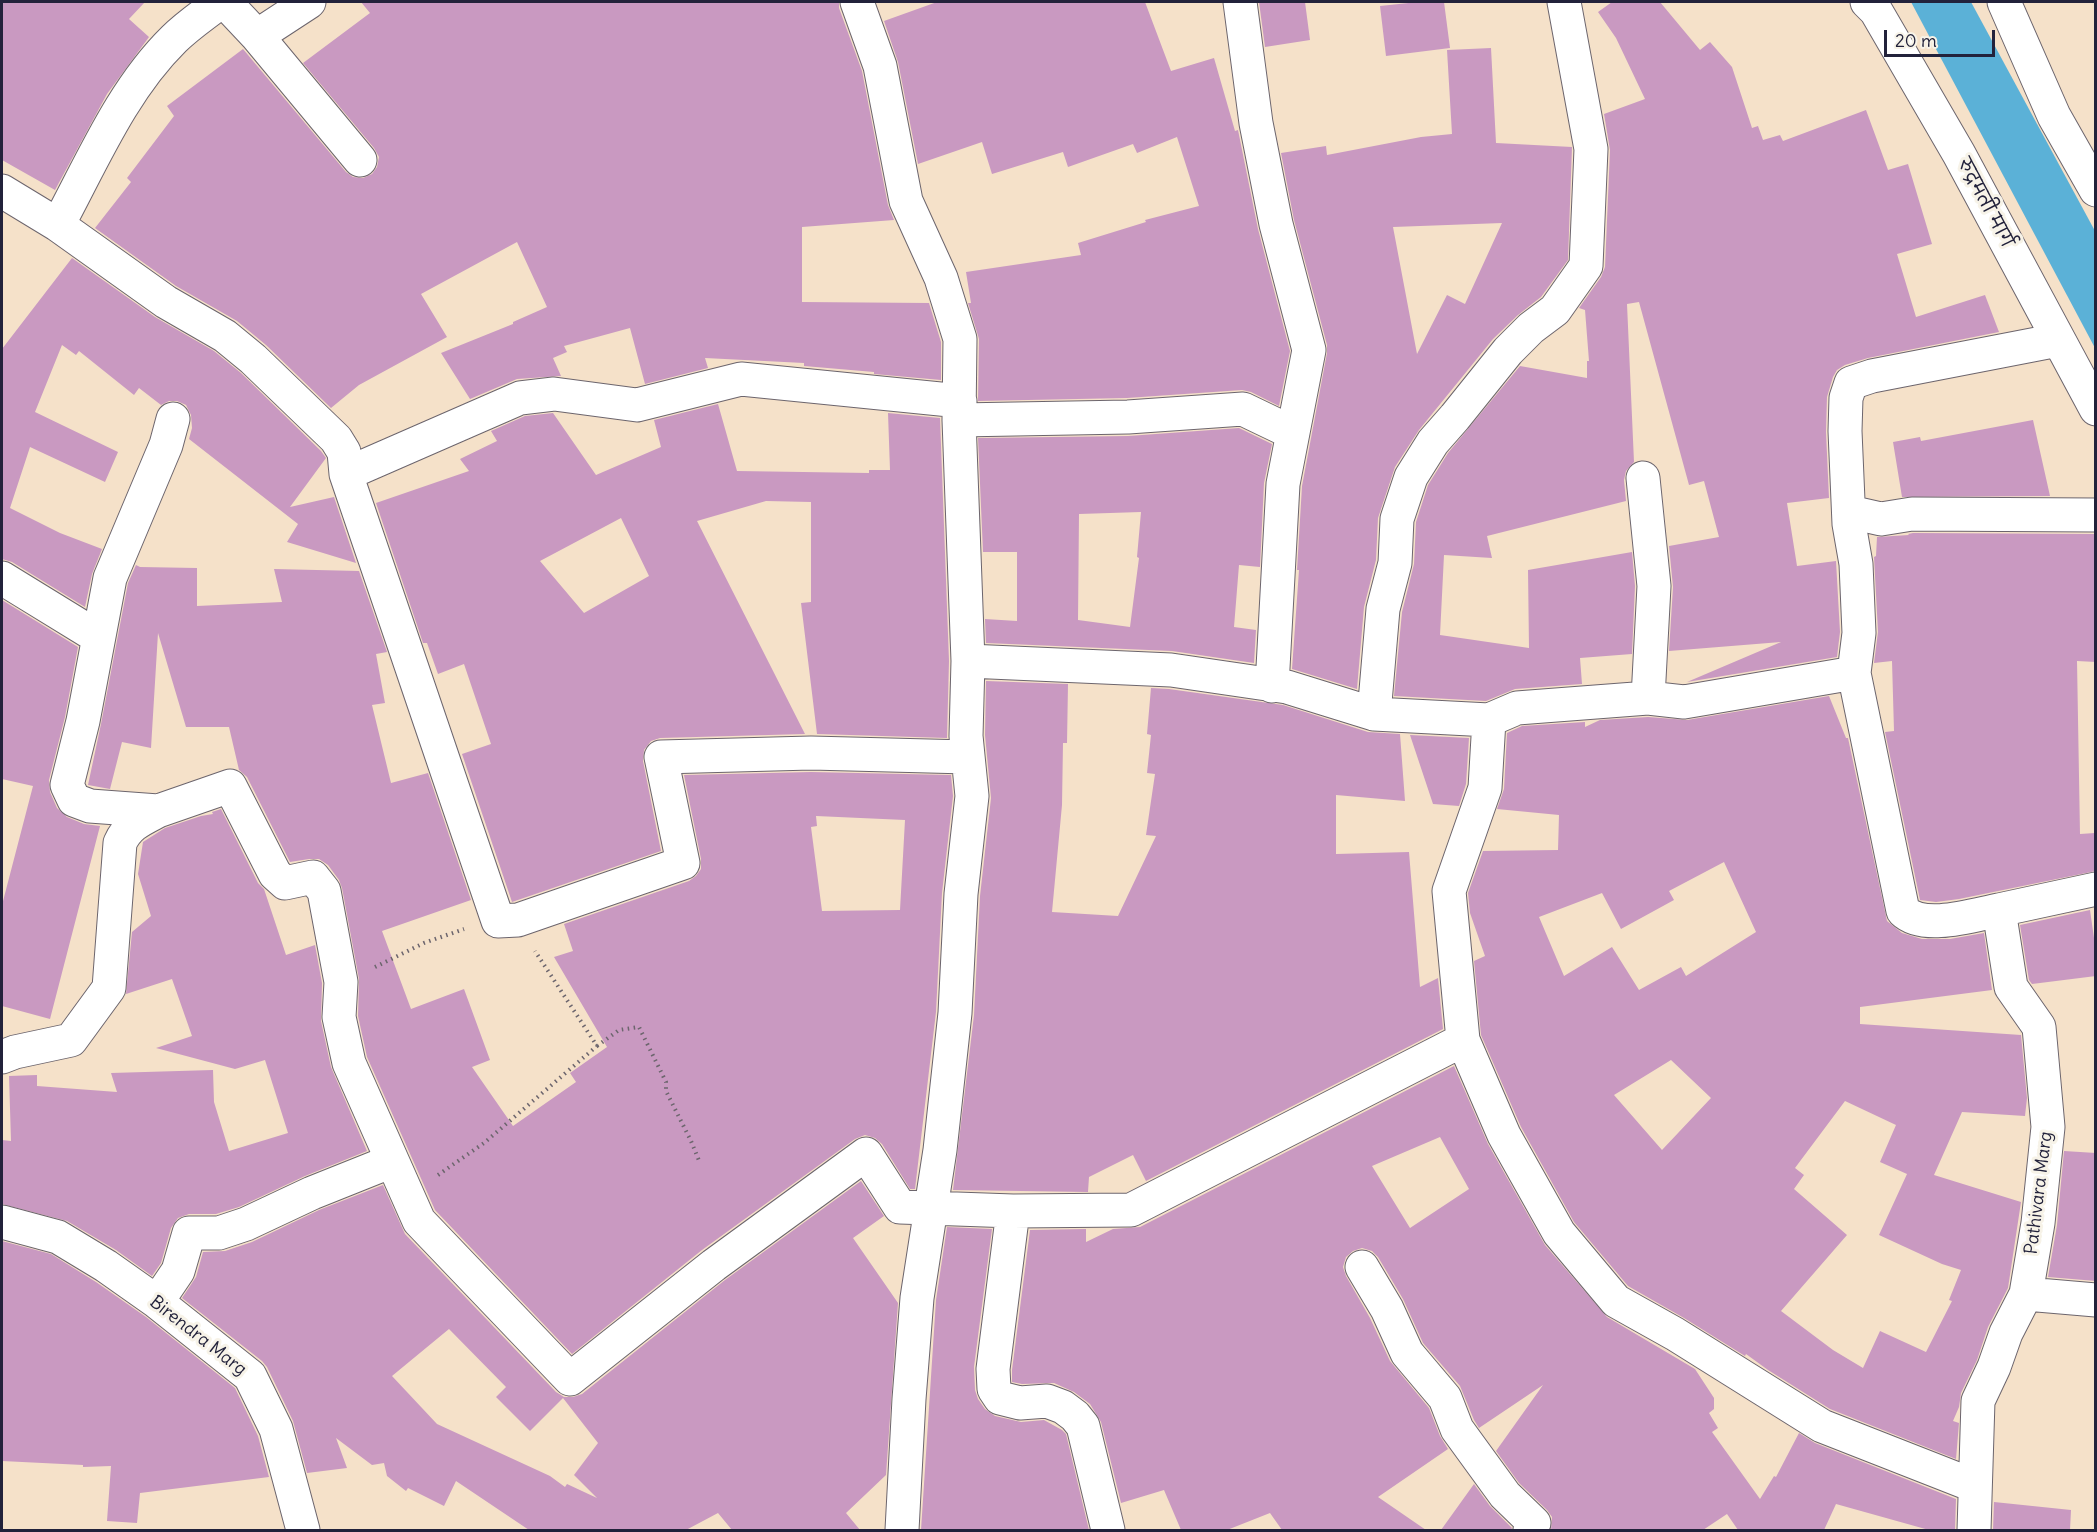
<!DOCTYPE html>
<html>
<head>
<meta charset="utf-8">
<style>
  body { margin:0 }
  #map { position:relative; width:2097px; height:1532px; overflow:hidden; background:#f5e1c9; font-family:Delius,sans-serif }
  canvas { display:block }
  .frame { position:absolute; inset:0; border:3px solid #22223b; pointer-events:none }
  .scale { position:absolute; left:1884px; top:30px; width:111px; height:27px; box-sizing:border-box; border:3px solid #22223b; border-top:0; padding-left:8px; font-size:18px; line-height:21px; white-space:nowrap; color:#22223b; -webkit-text-stroke:4px #f7f3e8; paint-order:stroke }
</style>
</head>
<body>
<div id="map">
<canvas width="2097" height="1532"></canvas>
<div class="frame"></div>
<div class="scale">20 m</div>
</div>
<script>
const ctx = document.querySelector('canvas').getContext('2d');
ctx.lineJoin = 'round';
function fillPath(path, color) {
  ctx.fillStyle = color;
  ctx.fill(path, 'evenodd');
}
function stroke(path, color, width, dash) {
  ctx.strokeStyle = color;
  ctx.lineWidth = width;
  ctx.lineCap = dash ? 'butt' : 'round';
  ctx.setLineDash(dash || []);
  ctx.stroke(path);
}
function label(font, color, halo, rows, align = 'center') {
  ctx.font = font + ' Delius,"Playpen Sans Deva",sans-serif';
  ctx.lineWidth = 6;
  ctx.setLineDash([]);
  ctx.textBaseline = 'middle';
  ctx.strokeStyle = halo;
  ctx.fillStyle = color;
  for (const [text, x, y, turn = 0] of rows) {
    ctx.save();
    ctx.translate(x, y);
    ctx.rotate((+turn || 0) * Math.PI / 180);
    ctx.textAlign = isNaN(turn) ? turn : align;
    if (halo) ctx.strokeText(text, 0, 0);
    ctx.fillText(text, 0, 0);
    ctx.restore();
  }
}
fillPath(new Path2D(`
  M1911,2H1971L2095,231V348Z`), '#5bb1d7');
fillPath(new Path2D(`
  M2,2H145L129,19L149,37L107,94L55,190L2,160Z
  M361,2H839V8L862,71L888,205L894,220L802,227V302L929,303L941,342V380L874,374V372L804,366V363L705,358L708,368L645,384L630,328L564,346L567,352L553,358L561,376L517,379L470,399L441,353L513,324V322L547,307L517,242L421,294L447,337L359,385L331,408L266,345L237,321L176,286L95,228L131,182L127,178L174,116L167,106L243,49L346,172L353,177L363,178L372,174L377,167L379,157L374,148L303,63L370,13Z
  M937,2H1145L1171,71L1214,58L1235,131L1238,130L1258,229L1290,351L1279,406L1251,392L1242,390L1127,398L978,401L979,339L968,303H971L966,272L1081,255L1078,243L1146,222L1145,220L1199,206L1177,137L1137,153L1133,144L1068,167L1063,152L992,174L982,142L918,164L898,62L884,21Z
  M1259,2H1305L1310,40L1265,47Z
  M1418,2H1444L1450,48L1386,56L1380,6Z
  M1612,2H1660L1700,50L1710,42L1732,67L1752,128L1758,126L1763,140L1780,135L1783,141L1866,110L1888,170L1908,164L1932,244L1897,254L1916,317L1985,295L1999,332L1868,358L1845,365L1837,370L1833,377L1827,397L1826,432L1829,498L1787,503L1797,566L1836,561L1840,632L1837,657L1687,682L1781,642L1669,651L1673,587L1669,546L1719,537L1704,481L1689,485L1639,302L1627,304L1634,462L1626,471L1624,480L1626,501L1487,536L1492,558L1444,555L1440,635L1529,648L1528,570L1632,552L1635,586L1632,654L1580,658L1582,684L1515,689L1486,701L1394,696L1402,612L1414,564L1416,522L1428,485L1448,453L1520,366L1587,378V361H1589L1585,310L1579,308L1601,277L1605,267L1610,150L1604,114L1645,99L1616,38L1598,12Z
  M1491,48L1496,143L1572,147L1568,260L1541,297L1518,315L1493,339L1419,430L1395,467L1378,518L1376,560L1364,607L1357,689L1292,669L1299,570H1297L1302,486L1327,353V345L1294,220L1281,153L1326,146L1327,155L1421,137L1452,134L1447,50ZM1502,223L1465,304L1447,295L1417,354L1393,227Z
  M72,258L155,317L214,351L241,373L321,451L326,458L290,507L334,497L356,563L287,542L298,524L189,439L192,428L191,415L186,405L177,401H169L161,405L139,388L134,395L79,351L76,355L62,345L35,412L118,452L105,482L30,447L10,508L60,533L102,549L92,574L85,607L12,562L2,559V349Z
  M718,404L737,471L869,473V470H890L888,413L940,418L949,661L947,738L817,734L801,603L811,602V502L766,501L697,521L805,734L660,738L651,741L644,750L643,761L661,851L512,902L462,754L491,744L464,664L438,674L427,643H423L376,503L469,471L460,459L497,441L491,431L525,416L553,413L596,475L661,447L654,420ZM621,518L649,576L584,613L540,561Z
  M2033,420L2050,496L1902,497L1893,442L1920,437L1921,441Z
  M1239,428L1272,444L1264,483L1260,567L1239,565L1234,627L1256,630L1254,663L1172,651L986,643L985,619L1017,621V552H983L978,438L1128,436ZM1141,512L1137,557L1139,558L1130,627L1078,620L1079,514Z
  M1913,533L2096,534V662L2077,661L2080,834L2095,833L2096,871L1959,899L1936,902L1920,900L1885,732L1894,731L1892,661L1874,663L1878,632L1874,557L1876,556L1877,537L1909,535L1908,534Z
  M136,565L140,567L197,568V606L282,602L274,569L359,571L387,652L376,654L385,703L372,705L391,783L428,773L471,900L382,931L411,1009L464,989L490,1060L472,1067L513,1126L576,1082L570,1073L607,1047L554,957L573,951L564,924L689,881L696,876L701,869V859L684,775L811,772L951,775L953,796L942,893L936,1012L915,1189H910L882,1144L875,1138L865,1135L855,1139L702,1250L572,1354L435,1210L367,1057L358,1016L359,979L342,888L339,880L328,865L319,859H309L290,862L247,777L239,770L229,727H186L158,633L151,748L122,742L110,789L88,785L101,724L128,583ZM816,816L905,820L900,910L822,911L811,827L817,826Z
  M2,600L78,647L65,717L49,780L50,792L57,808L67,817L84,824L100,826L50,1019L2,1006V905L33,786L2,779Z
  M986,681L1068,684L1067,743H1063L1062,805L1052,912L1118,916L1156,836L1146,835L1155,774L1147,773L1151,735L1147,734L1151,688L1169,689L1283,705L1368,732L1400,734L1405,801L1336,795V854L1409,852L1420,987L1438,978L1443,1029L1146,1181L1133,1155L1089,1177L1088,1192L953,1190L974,1015L980,896L991,798L985,735Z
  M1829,696L1846,738H1848L1887,921L1902,933L1922,939H1950L1984,933L1992,990L1860,1007V1024L2021,1035L2027,1098L2025,1116L1962,1112L1934,1175L2021,1202L2008,1288L1988,1327L1977,1360L1961,1393L1959,1407L1953,1421L1959,1423L1956,1459L1830,1409L1768,1370L1746,1354L1745,1356L1684,1318L1628,1286L1574,1222L1521,1127L1481,1035L1474,961L1485,956L1470,913L1468,893L1483,851L1558,850L1559,815L1497,809L1504,789L1507,733L1522,726L1585,722V727L1600,720L1648,717L1687,720ZM1724,862L1756,932L1686,976L1681,967L1639,990L1612,947L1564,976L1539,917L1602,893L1621,929L1674,900L1669,891ZM1671,1060L1711,1098L1662,1150L1614,1095ZM1845,1101L1896,1125L1880,1162L1907,1174L1879,1235L1942,1264L1961,1270L1949,1300L1952,1301L1926,1352L1880,1331L1863,1368L1833,1350L1781,1311L1847,1235L1794,1189L1804,1175L1795,1168Z
  M1410,735L1469,738L1466,784L1459,806L1433,804Z
  M221,809L258,883L264,889L286,955L315,945L322,983L321,1021L331,1067L367,1151L305,1176L239,1207L216,1214H189L178,1218L171,1228L161,1263L152,1276L116,1250L67,1221L2,1204V1140L11,1141L9,1076L37,1075V1086L117,1092L111,1073L213,1070L214,1102L229,1151L288,1133L265,1060L235,1069L156,1048L192,1036L172,979L126,994L132,932L151,916L138,874L143,842L165,828L201,816L213,814L212,812Z
  M2090,910L2096,952V976L2032,984L2029,980L2020,925Z
  M1454,1066L1488,1144L1545,1245L1607,1317L1695,1369L1714,1398V1409L1709,1413L1718,1428L1712,1432L1760,1499L1774,1476L1776,1477L1799,1433L1815,1443L1956,1499L1955,1530H1929L1836,1504L1824,1530H1738L1727,1514L1703,1530H1551L1552,1517L1547,1510L1519,1483L1496,1451L1543,1385L1479,1428L1474,1420L1460,1386L1423,1343L1403,1299L1378,1257L1372,1251L1362,1248L1353,1251L1346,1257L1343,1267L1346,1276L1370,1318L1390,1361L1429,1408L1440,1436L1448,1449L1378,1497L1426,1530H1282L1270,1513L1227,1530H1181L1164,1490L1121,1503L1101,1422L1090,1404L1074,1392L1054,1383L1022,1384L1012,1382V1370L1030,1230L1086,1229V1242L1113,1229L1140,1227ZM1440,1137L1469,1189L1410,1228L1372,1166Z
  M2064,1151L2096,1153V1281L2048,1277L2057,1225Z
  M861,1181L884,1216L853,1238L898,1303L886,1475L846,1513L860,1530H732L718,1513L686,1530H529L456,1481L444,1506L408,1488L406,1491L387,1476L384,1463L372,1465L336,1438L347,1468L307,1473L293,1421L267,1367L262,1361L182,1298L196,1277L203,1252L225,1251L252,1242L319,1210L383,1185L405,1234L556,1392L564,1397H573L582,1394L725,1280ZM449,1329L506,1387L496,1397L530,1431L563,1398L598,1443L574,1475L597,1498L567,1484L565,1487L550,1476L437,1424L392,1376Z
  M947,1227L992,1229L974,1367L975,1390L978,1399L985,1409L995,1416L1021,1422L1044,1420L1062,1430L1066,1434L1089,1530H921L936,1300Z
  M2,1241L51,1254L96,1282L146,1317L235,1388L258,1436L269,1477L140,1493L137,1523L107,1521L111,1466L83,1467V1465L2,1461Z
  M1474,1484L1490,1506L1512,1528L1511,1530H1441Z
  M1994,1502L2071,1510L2070,1530H1993Z`), '#c999c1');
const minor = new Path2D(`
  M225,2L257,36L309,2
  M857,2L880,66L906,201L941,278L960,339L959,420L968,661L1171,670L1287,687L1374,714L1489,720L1517,708L1648,698L1684,702L1854,673
  M1240,2L1256,123L1276,224L1309,350L1283,484L1272,686
  M257,36L360,160
  M2,191L58,225L166,302L225,336L253,359L336,439L344,452L346,474L498,921L518,920L683,863L661,757L811,753L968,757
  M58,225C92,162 122,90 174,39C188,25 205,14 220,2
  M959,420L1128,417L1243,409L1293,433
  M346,474L520,398L554,394L637,405L741,379L960,401
  M1643,478L1654,586L1648,698
  M1850,512L1881,519L1912,514L2096,515
  M2,578L98,637
  M1374,714L1383,609L1395,563L1397,519L1411,477L1433,442L1455,417L1508,351L1531,328L1555,310L1586,266L1591,149L1564,2
  M1489,720L1485,788L1449,891L1463,1040L1504,1135L1559,1233L1616,1301L1675,1334L1822,1426L1975,1486
  M158,811L230,786L275,874L285,883L313,877L324,891L341,982L339,1017L349,1063L419,1221L570,1379L714,1265L866,1154L900,1207L1013,1211L1131,1210L1463,1040
  M1999,910L2096,889
  M2,1057L15,1052L71,1040L109,988L120,843C128,825 141,820 158,811L90,806L74,800L67,785L83,721L110,578L166,445L173,419
  M1013,1211L993,1369L994,1389L1000,1398L1020,1403L1047,1401L1063,1407L1075,1416L1083,1426L1108,1530
  M2,1222L58,1237L106,1266L157,1302L250,1376L276,1429L303,1530
  M1362,1267L1387,1309L1407,1353L1445,1398L1457,1429L1505,1495L1534,1523L1530,1530
  M2026,1294L2096,1300
  M157,1302L178,1271L189,1233H219L246,1224L312,1193L392,1161
  M902,1530L909,1399L917,1298L940,1150L955,1013L961,894L972,796L966,736L968,661
  M1974,1530L1978,1401L1994,1367L2006,1333L2026,1294L2038,1223L2048,1127L2039,1027L2011,987L1999,910C1973,915 1924,931 1903,911L1854,673L1859,633L1856,564L1849,524L1845,431L1846,398L1851,383L1872,376L2058,340`);
const tertiary = new Path2D(`
  M1867,2L1876,11L1959,154L2096,409
  M2004,2L2054,116L2096,190`);
stroke(minor, '#6c656d', 35);
stroke(tertiary, '#6c656d', 35);
stroke(new Path2D(`
  M375,967L424,943L464,929
  M597,1046L619,1030L639,1027L666,1082V1091L691,1141L700,1163
  M438,1175L484,1143L597,1046L535,951`), '#6c656d', 4, [1.5, 4.5]);
stroke(minor, '#fff', 33);
stroke(tertiary, '#fff', 33);
label('18px', '#22223b', '#f7f3e8', [
  ["रुद्रमती मार्ग",1985,203,62],
  ["Pathivara Marg",2039,1193,-83],
  ["Birendra Marg",198,1336,38]
]);
</script>
</body>
</html>
